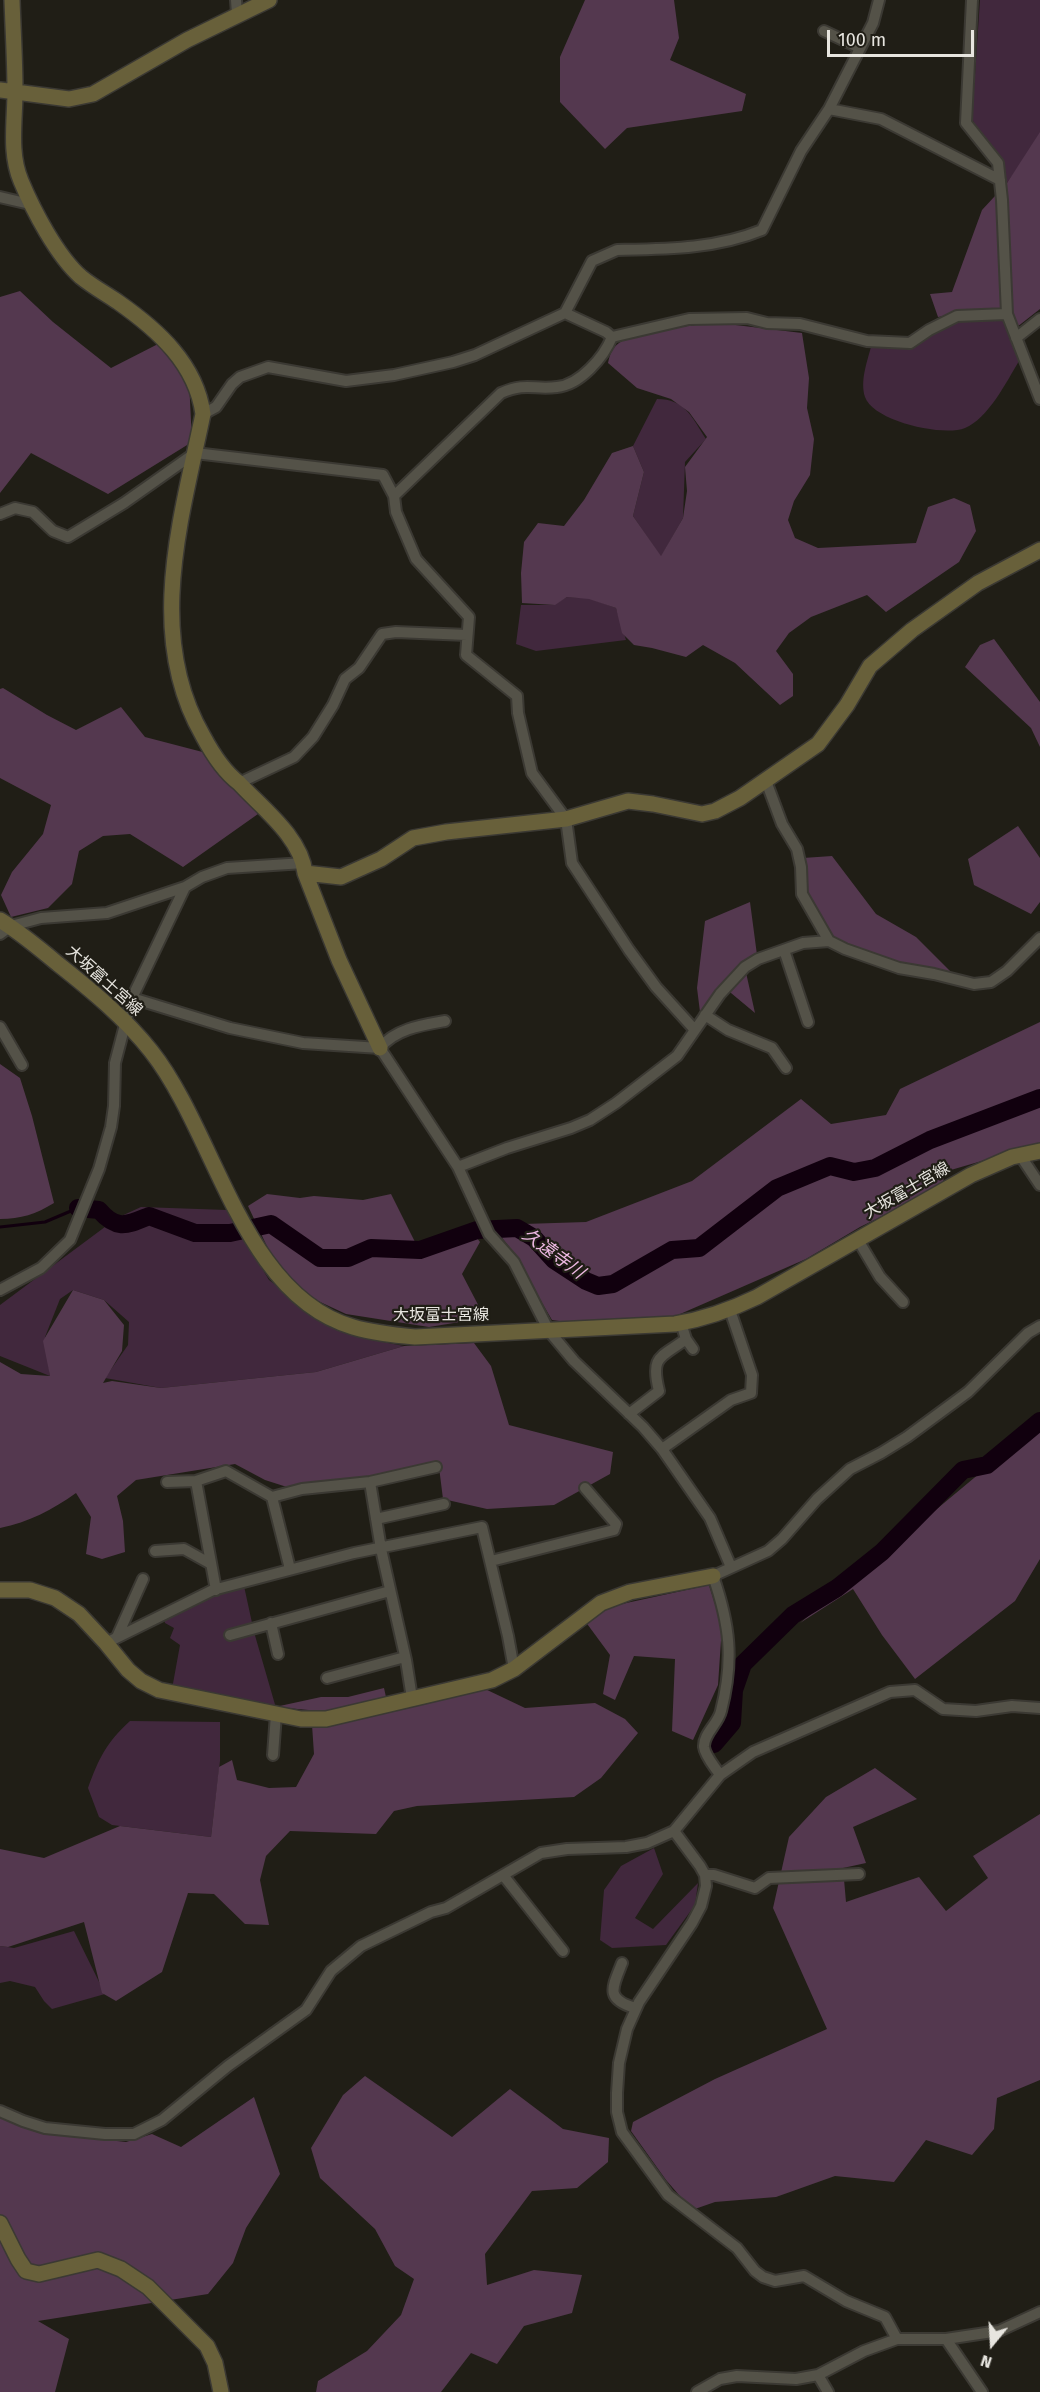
<!DOCTYPE html>
<html>
<head>
<meta charset="utf-8">
<style>
  body { margin:0 }
  #map { position:relative; width:1040px; height:2392px; overflow:hidden; background:#201e16; font-family:"Fira Sans",sans-serif }
  canvas { display:block }
  .north { position:absolute; left:962px; top:2314px; width:60px; height:60px; -webkit-text-stroke:4px #201e16; paint-order:stroke; rotate:198deg; font-size:16px; font-weight:700; line-height:24px; text-align:center; color:#e7e5df }
  .north::after { content:''; display:block; margin:auto; width:21px; height:27px; background:#e7e5df; clip-path:polygon(50% 0,100% 100%,50% 72%,0 100%) }
  .scale { position:absolute; left:827px; top:30px; width:147px; height:27px; box-sizing:border-box; border:3px solid #e7e5df; border-top:0; padding-left:8px; font-size:18px; line-height:21px; white-space:nowrap; color:#e7e5df; -webkit-text-stroke:4px #201e16; paint-order:stroke }
</style>
</head>
<body>
<div id="map">
<canvas width="1040" height="2392"></canvas>
<div class="north">N</div>
<div class="scale">100 m</div>
</div>
<script>
const ctx = document.querySelector('canvas').getContext('2d');
ctx.lineJoin = 'round';
function fillPath(path, color) {
  ctx.fillStyle = color;
  ctx.fill(path, 'evenodd');
}
function stroke(path, color, width, dash) {
  ctx.strokeStyle = color;
  ctx.lineWidth = width;
  ctx.lineCap = dash ? 'butt' : 'round';
  ctx.setLineDash(dash || []);
  ctx.stroke(path);
}
function label(font, color, halo, rows, align = 'center') {
  ctx.font = font + ' "Fira Sans","Noto Sans JP",sans-serif';
  ctx.lineWidth = 4.5;
  ctx.setLineDash([]);
  ctx.textBaseline = 'middle';
  ctx.strokeStyle = halo;
  ctx.fillStyle = color;
  for (const [text, x, y, turn = 0] of rows) {
    ctx.save();
    ctx.translate(x, y);
    ctx.rotate((+turn || 0) * Math.PI / 180);
    ctx.textAlign = isNaN(turn) ? turn : align;
    if (halo) ctx.strokeText(text, 0, 0);
    ctx.fillText(text, 0, 0);
    ctx.restore();
  }
}
fillPath(new Path2D(`
  M980,0H1040V136L1007,183L972,119Z
  M1003,319L1019,361C1007,381 988,419 965,428C943,437 873,421 865,397C860,381 867,362 871,347L909,348L956,322Z
  M657,399C685,399 692,417 706,439L685,462L683,518L661,557L633,516L644,472L633,446Z
  M567,597L589,598L616,608L626,640L536,651L516,644L521,605H553Z
  M141,1207L227,1210L269,1280L318,1317L362,1338L404,1346L316,1372L161,1388L105,1378L128,1345L129,1322L104,1300L73,1290L60,1299L45,1337L50,1376L0,1356V1305L117,1218Z
  M244,1586L254,1632L276,1708L172,1689L180,1645L170,1638L174,1628L165,1623L164,1619L209,1593Z
  M130,1721L220,1722V1761L211,1837L112,1825L99,1817L88,1788C99,1758 106,1743 130,1721Z
  M654,1848L663,1874L635,1918L653,1929L698,1883L695,1905L666,1945L612,1948L600,1940L604,1890L621,1866Z
  M74,1931L105,1994L52,2009L44,2001L35,1987L10,1981L0,1983V1946L14,1948Z`), '#41283d');
fillPath(new Path2D(`
  M585,0H674L679,38L670,60L746,94L742,111L627,128L605,149L560,102V57Z
  M1040,132V309L1017,327L993,309L938,317L930,294L952,292L982,210L1007,183Z
  M20,291L53,322L111,368L158,344L189,380L192,442L108,494L31,453L0,493V297Z
  M719,323L802,333L809,378L807,408L814,439L810,475L794,501L788,520L795,538L818,548L916,543L928,507L954,498L970,505L976,531L959,562L886,612L867,595L811,617L789,633L776,651L793,674V696L780,705L735,663L703,645L686,657L652,648L634,645L622,633L616,608L589,599L567,597L555,605L522,603L521,573L524,542L538,523L564,526L584,500L612,453L633,446L644,472L633,516L661,556L683,518L687,491L685,467L707,437L689,412L671,399L637,388L608,363C610,354 612,348 619,343C635,331 699,324 719,323Z
  M994,639L1040,702V747L1031,728L965,667L980,645Z
  M3,688L47,715L76,730L121,707L145,737L214,755L258,814L183,867L130,834L103,836L79,851L72,884L48,908L11,917L1,895L12,872L43,834L51,805L0,778V689Z
  M1018,826L1040,858V902L1031,914L974,885L968,859Z
  M832,856L876,914L916,937L951,972L899,968L831,942L802,894L803,858Z
  M750,902L757,955L745,968L755,1013L725,988L701,1020L697,988L705,921Z
  M1040,1022V1144L944,1172L943,1186L860,1227L806,1259L671,1318L574,1323L552,1320L510,1248L492,1225L586,1222L692,1181L801,1099L831,1124L886,1115L900,1089Z
  M0,1064L20,1078L32,1116L54,1203C36,1214 21,1219 0,1219Z
  M267,1194L300,1198L314,1196L363,1200L391,1194L416,1244L467,1225L480,1242L462,1274L485,1318L429,1327L346,1314L318,1301L293,1284L272,1257L248,1206Z
  M73,1290L104,1300L124,1325L122,1351L103,1383L112,1381L161,1388L316,1372L404,1346L474,1343L491,1366L509,1425L613,1452L610,1474L554,1505L487,1509L443,1499L439,1467L290,1488L265,1480L235,1464L136,1480L117,1496L123,1521L125,1552L102,1559L86,1554L91,1517L76,1493C52,1510 29,1522 0,1528V1362L21,1374L50,1376L43,1341Z
  M1040,1423V1559L1015,1601L915,1679L882,1635L853,1589L800,1623Z
  M709,1585L722,1626L718,1685L693,1740L672,1731L675,1659L634,1656L615,1700L603,1694L610,1655L585,1621L608,1607Z
  M384,1688L386,1697L331,1712L275,1707L321,1697H348Z
  M483,1688L525,1708L595,1703L625,1719L638,1733L601,1778L574,1797L417,1806L394,1811L376,1834L290,1831L266,1856L260,1880L269,1925L245,1924L214,1894L188,1893L162,1972L116,2001L102,1993L84,1922L8,1947L0,1946V1849L44,1858L120,1826L211,1837L219,1767L232,1760L237,1780L269,1788L296,1787L314,1754L312,1725L379,1714Z
  M875,1768L917,1799L853,1827L866,1863L843,1868L846,1902L919,1877L946,1911L988,1878L973,1856L1040,1814V2080L997,2098L994,2129L972,2155L926,2140L894,2182L835,2176L776,2197L715,2202L692,2210L666,2180L631,2131L633,2122L715,2079L827,2029L773,1908L789,1837L826,1797Z
  M365,2076L452,2137L510,2089L563,2129L609,2138L608,2162L577,2188L532,2191L485,2254L487,2285L534,2270L582,2275L572,2313L524,2326L497,2364L471,2353L441,2392H316L318,2381L367,2351L401,2315L414,2279L395,2266L375,2229L320,2178L311,2148L343,2095Z
  M254,2097L280,2174L246,2228L233,2263L208,2294L38,2321L69,2339L55,2392H0V2117L36,2132L126,2142L152,2134L181,2147Z`), '#54384f');
stroke(new Path2D(`
  M0,1227L45,1222L78,1208`), '#11000e', 3);
stroke(new Path2D(`
  M78,1208L99,1210C117,1231 127,1225 149,1216L195,1233H230L271,1224L320,1258H348L371,1248L420,1250L477,1230L517,1228L534,1238L554,1260L586,1281L598,1286L613,1284L672,1250L699,1248L777,1188L830,1166L854,1172L875,1168L930,1140L1040,1098
  M714,1744L732,1723L734,1690L743,1664L793,1615L837,1588L882,1552L963,1470L987,1465L1040,1421`), '#11000e', 18);
const street = new Path2D(`
  M236,0L237,14
  M972,0L966,123L998,163L1002,200L1007,314L1040,399
  M824,31L860,48
  M829,109L881,119L1000,180
  M0,197L34,205
  M565,313L606,332L612,337
  M612,337C604,357 580,385 557,387C533,390 527,382 501,393L394,496L396,512L416,559L469,617L466,655L517,696L518,713L532,773L566,819L572,863L629,950L656,987L694,1029
  M612,337L689,319L747,318L767,323L800,324L867,341L910,343L929,330L957,316L1007,314
  M1016,338L1040,319
  M203,414L216,407L232,384L240,377L268,367L346,381L394,375L453,362L475,355L565,313L592,261L617,250C666,249 716,249 762,230L801,151L829,109L873,23L879,0
  M0,514L15,508L33,512L53,531L68,537L124,503L195,453L383,475L394,496
  M766,781L782,824L797,849L801,867L802,894L829,941
  M239,783L294,757L313,737L333,705L345,679L359,668L382,634L396,632L467,635
  M0,934L11,926L41,918L107,913L185,887L202,877L227,868L304,863
  M784,950L808,1022
  M132,998L230,1028L303,1043L380,1048
  M705,1015L728,1030L772,1048L786,1068
  M0,1027L22,1065
  M380,1048L458,1167L489,1234L514,1262L549,1331L574,1361L643,1427L662,1449L710,1518L731,1567
  M380,1048C395,1029 422,1025 445,1021
  M1020,1155L1040,1185
  M458,1167L507,1148L571,1128L590,1120L616,1103L677,1056L720,994L745,967L758,959L803,943L829,941L845,949L899,968L934,974L974,984L991,982L1007,971L1040,938
  M858,1240L880,1277L903,1302
  M0,1290L41,1268L70,1240L99,1169L111,1127L114,1106L115,1063L132,998L185,887
  M681,1323L686,1339L693,1349
  M629,1414L659,1391C650,1355 661,1358 686,1339
  M662,1449L731,1400L751,1393L752,1375L730,1310
  M196,1481L216,1590
  M167,1482L196,1481L226,1471L272,1497L302,1489L370,1482L436,1467
  M370,1482L381,1549L406,1660L412,1698
  M272,1497L290,1569
  M376,1519L444,1504
  M155,1551L184,1549L211,1564
  M491,1561L614,1530L616,1524L585,1488
  M271,1623L278,1654
  M230,1635L390,1591
  M117,1637L143,1579
  M106,1643L213,1590L354,1553L482,1527L508,1636L514,1669
  M327,1678L405,1657
  M273,1755L276,1714
  M720,1775C715,1767 705,1756 704,1747C703,1734 718,1724 721,1711C734,1660 730,1625 713,1576L768,1551L782,1539L817,1499L850,1469L881,1453L907,1437L968,1392L1028,1333L1040,1326
  M674,1831L700,1866L705,1875L706,1886L701,1906L692,1923L639,2002L627,2029L619,2063L617,2093V2112L622,2132L668,2195L737,2248L755,2271L763,2277L775,2281L804,2276L846,2301L885,2317L897,2339
  M503,1875L563,1951
  M705,1875H714L755,1888L769,1878L859,1874
  M622,1963C612,1988 605,1999 635,2008
  M0,2111L23,2121L45,2128L105,2134H134L162,2120L228,2066L306,2010L331,1971L361,1946L431,1912L446,1908L541,1853L567,1849L626,1847L647,1843L674,1831L720,1775L753,1752L890,1692L915,1690L943,1709L976,1711L1012,1706L1040,1708
  M946,2339L982,2392
  M818,2375L828,2392
  M697,2392L720,2379L737,2376L796,2379L818,2375L864,2351L897,2339H946L999,2331L1040,2312`);
const secondary = new Path2D(`
  M12,0C13,30 15,61 15,91C15,121 9,153 21,181C33,210 57,256 81,277C92,286 106,294 118,302C158,330 196,364 203,414C181,519 145,636 203,736C212,753 223,771 239,783C262,808 301,837 305,873L339,960L380,1048
  M0,90L69,99L93,94L187,40L269,0
  M305,873L341,877L381,859L413,838L446,832L566,819L628,801L653,804L702,814L715,811L740,798L818,744L847,705L870,666L912,630L978,583L1040,550
  M0,920C21,933 39,948 58,964C91,990 125,1018 151,1051C216,1133 242,1295 353,1327C373,1333 394,1335 415,1337L675,1324C705,1319 730,1310 757,1297L971,1175L1012,1157L1040,1151
  M0,1590H30L55,1598L79,1614L106,1643L128,1670L141,1681L159,1690L301,1719H326L492,1680L514,1669L601,1603L630,1592L713,1576
  M0,2223L18,2259L26,2271L39,2274L98,2260L121,2269L148,2287L207,2346L215,2363L221,2392`);
stroke(street, '#3b3933', 14);
stroke(secondary, '#3b3933', 18);
stroke(street, '#545248', 10);
stroke(secondary, '#68603a', 15);
label('16px', '#e7e5df', '#201e16', [
  ["大坂富士宮線",104,981,42],
  ["大坂富士宮線",907,1191,-30],
  ["大坂富士宮線",441,1316]
]);
label('italic 18px', '#edb8e2', '#201e16', [
  ["久遠寺川",553,1254,36]
]);
</script>
</body>
</html>
